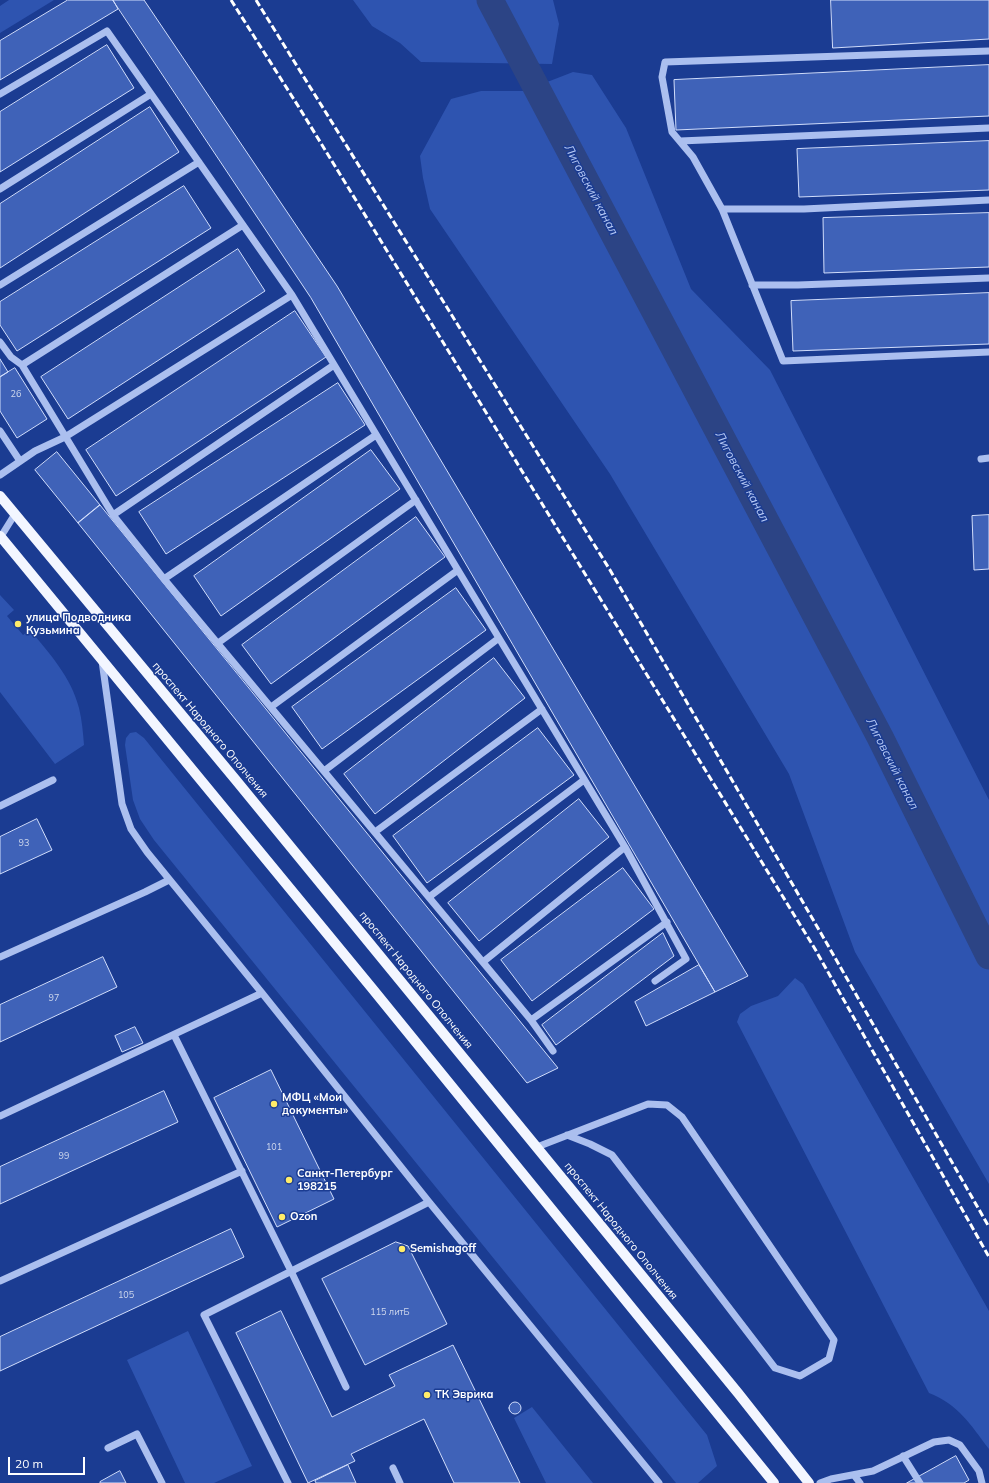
<!DOCTYPE html>
<html>
<head>
<meta charset="utf-8">
<style>
  body { margin:0 }
  #map { position:relative; width:989px; height:1483px; overflow:hidden; background:#1b3c92; font-family:Mulish,sans-serif }
  canvas { display:block }
  .scale { position:absolute; left:8px; top:1457px; width:77px; height:18px; box-sizing:border-box; border:2px solid #fff; border-top:0; padding-left:5px; font-size:12px; line-height:14px; white-space:nowrap; color:#fff; -webkit-text-stroke:3px #1b3c92; paint-order:stroke }
</style>
</head>
<body>
<div id="map">
<canvas width="989" height="1483"></canvas>
<div class="scale">20 m</div>
</div>
<script>
const ctx = document.querySelector('canvas').getContext('2d');
ctx.lineJoin = 'round';
function fillPath(path, color) {
  ctx.fillStyle = color;
  ctx.fill(path, 'evenodd');
}
function stroke(path, color, width, dash) {
  ctx.strokeStyle = color;
  ctx.lineWidth = width;
  ctx.lineCap = dash ? 'butt' : 'round';
  ctx.setLineDash(dash || []);
  ctx.stroke(path);
}
function label(font, color, halo, rows, align = 'center') {
  ctx.font = font + ' Mulish,sans-serif';
  ctx.lineWidth = 3;
  ctx.setLineDash([]);
  ctx.textBaseline = 'middle';
  ctx.strokeStyle = halo;
  ctx.fillStyle = color;
  for (const [text, x, y, turn = 0] of rows) {
    ctx.save();
    ctx.translate(x, y);
    ctx.rotate((+turn || 0) * Math.PI / 180);
    ctx.textAlign = isNaN(turn) ? turn : align;
    if (halo) ctx.strokeText(text, 0, 0);
    ctx.fillText(text, 0, 0);
    ctx.restore();
  }
}
fillPath(new Path2D(`
  M9,0H54L0,33V6Z
  M353,0H553L559,24L552,64L421,62L400,43L372,26Z
  M573,72L592,75L626,128L691,289L770,370L989,800V1184L855,952L789,774L610,474L430,209L423,178L420,156L451,99L481,91H524Z
  M0,595L14,610L7,616L23,635L30,630C50,654 71,677 79,708C82,720 83,733 84,745L55,764L0,692Z
  M136,732L144,738L707,1435L717,1466L698,1483H676L154,840L140,819L133,800L125,745L126,738L130,733Z
  M795,978L803,984L989,1311V1449C970,1424 959,1405 929,1393L737,1022L740,1014L751,1006L778,996Z
  M188,1331L252,1466L214,1483H185L127,1360Z
  M532,1407L593,1483H546L514,1418Z`), '#2e54b0');
stroke(new Path2D(`
  M490,0L880,737L989,956`), '#2c4485', 27);
const building = new Path2D(`
  M68,0H113L118,9L0,80V41Z
  M113,0H144L337,286L748,976L715,992L311,298Z
  M831,0H989V39L833,48Z
  M107,45L134,88L0,172V112Z
  M989,65V116L676,130L674,80Z
  M150,107L179,152L0,268V204Z
  M989,141V190L799,197L797,149Z
  M184,186L211,228L17,351L0,325V302Z
  M989,213V267L824,273L823,218Z
  M238,249L265,291L68,419L41,377Z
  M989,293V344L793,351L791,301Z
  M295,311L326,357L116,496L86,450Z
  M0,359L8,372L0,377Z
  M15,368L47,419L17,438L0,411V377Z
  M338,383L365,425L166,554L139,512Z
  M371,450L400,489L221,616L194,576Z
  M57,452L100,505L78,523L35,470Z
  M100,505L558,1068L527,1083L78,523Z
  M989,515V569L974,570L972,516Z
  M416,517L445,557L271,684L242,645Z
  M456,588L486,630L322,749L292,707Z
  M494,658L525,698L375,814L344,774Z
  M538,728L574,775L427,883L393,836Z
  M579,799L609,837L479,941L448,903Z
  M37,819L52,850L0,874V837Z
  M623,868L654,909L532,1001L501,960Z
  M663,933L674,956L556,1045L542,1025Z
  M103,957L117,987L0,1042V1005Z
  M699,965L715,992L646,1026L635,1002Z
  M135,1027L143,1043L122,1052L115,1036Z
  M271,1070L334,1199L277,1227L214,1098Z
  M164,1091L178,1122L0,1204V1167Z
  M231,1229L244,1257L0,1371V1337Z
  M396,1242L408,1246L447,1324L365,1365L322,1279Z
  M281,1311L332,1417L395,1386L389,1375L453,1345L520,1483H454L424,1419L351,1454L355,1461L308,1483L236,1333Z
  M509 1408a6 6 0 1 1 12 0a6 6 0 1 1-12 0Z
  M956,1456L969,1480L964,1483H907Z
  M348,1465L356,1483H316L315,1481Z
  M120,1471L126,1483H100V1482Z`);
fillPath(building, '#3f62b8');
stroke(building, '#d1ddfb', 1);
stroke(new Path2D(`
  M989,51L665,62L662,77L672,132L693,157L722,209L783,361L989,352
  M0,94L107,31L292,295L625,847L686,959L655,981
  M680,141L989,128
  M0,189L151,94
  M722,209H804L989,200
  M0,285L199,162
  M752,285H798L989,278
  M0,342L11,357L22,365L113,515L164,579L531,1020L553,1051
  M22,365L243,225
  M0,431L20,461
  M981,459L989,458
  M0,475L35,451L65,437L292,295
  M113,515L334,365
  M0,538L15,514
  M164,579L376,435
  M218,643L416,500
  M102,661L122,804L131,829L147,852L262,993L429,1202L659,1483
  M271,707L458,570
  M324,771L499,638
  M0,806L53,780
  M375,832L542,709
  M429,897L584,780
  M0,957L145,892L169,880
  M483,962L625,847
  M531,1020L667,922
  M174,1035L291,1271L346,1387
  M0,1116L262,993
  M537,1147L648,1104L667,1105L682,1117L834,1340L829,1359L800,1376L775,1368L612,1155L590,1144L567,1135
  M0,1281L242,1171
  M108,1448L137,1434L162,1483
  M903,1456L920,1483
  M393,1468L400,1483
  M854,1475L860,1483
  M288,1483L204,1315L429,1202
  M820,1483L831,1479L873,1471L934,1442L949,1440L960,1445L979,1471L982,1483`), '#abbfef', 7);
stroke(new Path2D(`
  M0,496L235,779L738,1393L809,1483
  M0,536L371,987L774,1483`), '#f3f6ff', 10);
stroke(new Path2D(`
  M231,0L300,109L815,949L989,1257
  M256,0L610,570L826,942L989,1227`), '#fff', 3, [7, 3]);
for (const [x, y, r, color] of [
  [18,624,4,"#ffec69"],
  [274,1104,4,"#ffec69"],
  [289,1180,4,"#ffec69"],
  [282,1217,4,"#ffec69"],
  [402,1249,4,"#ffec69"],
  [427,1395,4,"#ffec69"]
]) {
  const dot = new Path2D();
  dot.arc(x, y, r, 0, 2 * Math.PI);
  ctx.fillStyle = color;
  ctx.fill(dot);
  stroke(dot, '#1b3c92', 1.5);
}
label('9px', '#cfd8ed', null, [
  ["26",16,394],
  ["93",24,843],
  ["97",54,998],
  ["101",274,1147],
  ["99",64,1156],
  ["105",126,1295],
  ["115 литБ",390,1312]
]);
label('bold 11px', '#fff', '#1b3c92', [
  ["улица Подводника",26,618],
  ["Кузьмина",26,631],
  ["МФЦ «Мои",282,1098],
  ["документы»",282,1111],
  ["Санкт-Петербург",297,1174],
  ["198215",297,1187],
  ["Ozon",290,1217],
  ["Semishagoff",410,1249],
  ["ТК Эврика",435,1395]
], 'left');
label('11px', '#fff', '#1b3c92', [
  ["проспект Народного Ополчения",210,730,50],
  ["проспект Народного Ополчения",416,980,51],
  ["проспект Народного Ополчения",621,1231,51]
]);
label('italic 12px', '#b7caf6', '#1b3c92', [
  ["Лиговский канал",591,190,62],
  ["Лиговский канал",742,477,62],
  ["Лиговский канал",892,764,63]
]);
</script>
</body>
</html>
